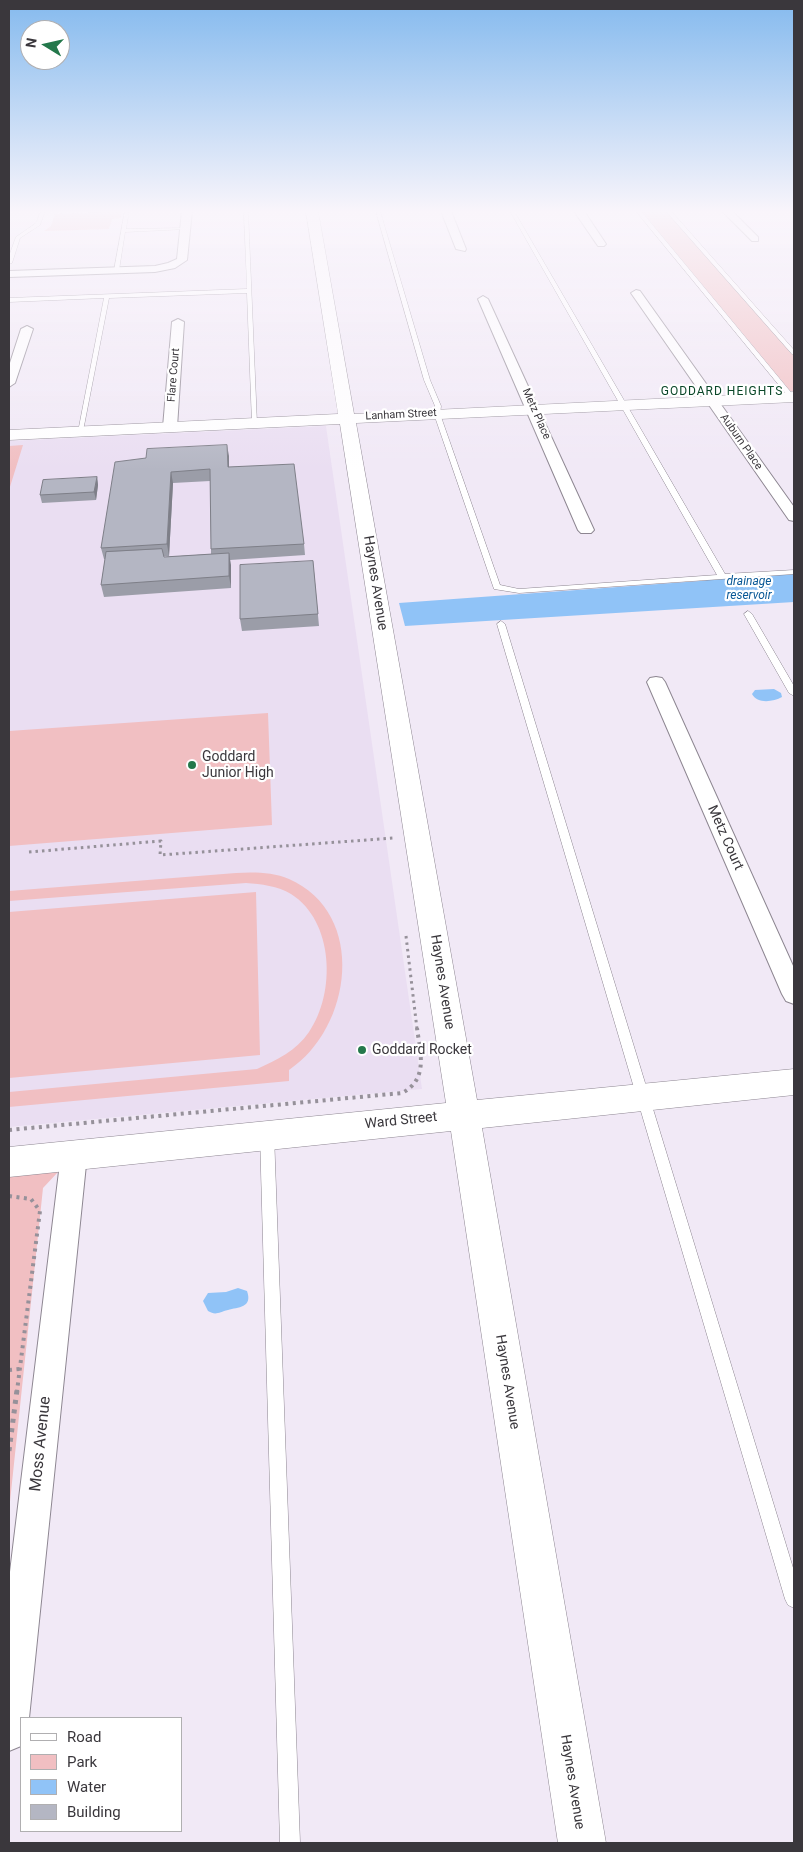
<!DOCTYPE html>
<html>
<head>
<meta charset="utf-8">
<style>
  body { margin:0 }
  #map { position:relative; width:803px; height:1852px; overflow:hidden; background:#f1e9f6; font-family:Roboto,sans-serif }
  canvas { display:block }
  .frame { position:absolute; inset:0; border:10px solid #3a373c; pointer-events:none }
  .legend { position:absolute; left:20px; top:1717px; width:162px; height:115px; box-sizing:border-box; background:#fff; border:1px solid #b0afb1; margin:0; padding:6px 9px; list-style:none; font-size:15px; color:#3a373c }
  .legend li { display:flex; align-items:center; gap:10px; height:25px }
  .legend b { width:25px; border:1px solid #b0afb1 }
  .north { position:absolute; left:20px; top:20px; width:50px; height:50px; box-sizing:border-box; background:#fff; border:1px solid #b0afb1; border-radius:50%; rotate:279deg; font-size:14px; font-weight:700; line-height:20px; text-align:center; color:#3a373c }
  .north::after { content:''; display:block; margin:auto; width:18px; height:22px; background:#24784b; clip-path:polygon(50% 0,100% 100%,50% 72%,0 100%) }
</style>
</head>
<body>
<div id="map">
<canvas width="803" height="1852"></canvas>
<div class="frame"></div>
<ul class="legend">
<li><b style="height:6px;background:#fff"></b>Road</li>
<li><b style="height:14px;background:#f1bfc2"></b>Park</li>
<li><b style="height:14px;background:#90c3f7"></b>Water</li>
<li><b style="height:14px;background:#b4b6c3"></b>Building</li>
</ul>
<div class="north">N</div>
</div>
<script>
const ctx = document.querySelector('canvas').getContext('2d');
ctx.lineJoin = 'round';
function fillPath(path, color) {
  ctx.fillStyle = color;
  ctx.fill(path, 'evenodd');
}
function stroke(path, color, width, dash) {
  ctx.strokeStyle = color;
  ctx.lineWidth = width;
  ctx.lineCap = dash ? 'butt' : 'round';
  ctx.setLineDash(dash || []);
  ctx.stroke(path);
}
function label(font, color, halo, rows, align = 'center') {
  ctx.font = font + ' Roboto,sans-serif';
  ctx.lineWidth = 4.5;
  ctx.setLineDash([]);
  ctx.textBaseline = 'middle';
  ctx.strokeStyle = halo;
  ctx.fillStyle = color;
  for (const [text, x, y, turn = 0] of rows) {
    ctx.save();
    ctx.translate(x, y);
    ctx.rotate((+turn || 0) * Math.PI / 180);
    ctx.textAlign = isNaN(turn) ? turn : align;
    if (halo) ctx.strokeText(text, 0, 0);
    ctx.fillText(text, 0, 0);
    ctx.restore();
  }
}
fillPath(new Path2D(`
  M326,426L422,1089L9,1127V441Z`), '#eadef2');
fillPath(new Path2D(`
  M122,211L121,218L112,219L109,229L44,231L51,226L55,214Z
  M638,211H668L794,353V391L787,392Z
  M23,445L9,490V446Z
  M268,713L272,825L9,846V731Z
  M236,873C253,872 273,872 289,879C368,914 352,1028 289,1070V1081L9,1107V1092L257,1069C277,1060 296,1051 309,1032C336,993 334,921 291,894C278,886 261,884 246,883L9,901V891Z
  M256,892L260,1055L9,1078V912Z
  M74,1155L43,1188L9,1511V1162Z`), '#f1bfc2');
fillPath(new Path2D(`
  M748,574H794V602L405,626L399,603L700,581Z
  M774,689L781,693L782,697C773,702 757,704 752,694L755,690Z
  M238,1288L247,1291C253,1308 238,1307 228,1310C219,1312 216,1316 208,1311L203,1301L208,1293L226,1292Z`), '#90c3f7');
const service = new Path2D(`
  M41,211H45L40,225L20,238L12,263L9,264V256L16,237L36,223Z
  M125,211H129L126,229L185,228L187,229L125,232L119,270L114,271Z
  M244,211H248L257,424L252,423L247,293L109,298L83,431L78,432L104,298L9,302V298L247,289Z
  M376,211H380L430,380L441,406L440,414L500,585L519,589L717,575L510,211H514L725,574L794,570V574L519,593L494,589L434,414L435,406L424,380Z
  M636,211H641L794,396V402L792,401Z
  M666,211H671L794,350V355L792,354Z
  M790,211H794V214Z
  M748,611L752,614L794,686V696L789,693L744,614Z
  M501,621L505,624L794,1571V1608L788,1605L785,1599L497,624Z
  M267,1129L272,1131L274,1135L300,1843H280L260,1135L262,1131Z`);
const minor = new Path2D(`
  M182,211H192L187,260L175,268L155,272L9,277V271L155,266L168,263L177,259Z
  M441,211H451L466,249L465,251L456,249Z
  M574,211H584L606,244L604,246H598Z
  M722,211H732L758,237V241H752Z
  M636,290L640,291L794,507V521L789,520L631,293Z
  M483,296L488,299L594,530L591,533H581L578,530L478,299Z
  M178,319L184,322L177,427L170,431L163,427L172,322Z
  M27,326L33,329L15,383L9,387V366L21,329Z
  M656,677L662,678L665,682L794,968V1004L786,1001L782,994L647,682L650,678Z
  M74,1143L83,1146L87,1155L29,1718H21V1746L9,1751V1580L61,1155L65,1146Z`);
const tertiary = new Path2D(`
  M306,211H318L354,414L794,392V402L356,423L477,1100L794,1069V1095L482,1128L606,1843H558L451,1131L9,1177V1147L446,1103L340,424L9,440V430L338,414Z`);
stroke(service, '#8d8691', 1);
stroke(minor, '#8d8691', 2);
stroke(tertiary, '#8d8691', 1);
stroke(new Path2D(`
  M29,852L161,841L160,855L394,838
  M406,936L417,1029`), '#96919a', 3, [2.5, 4]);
stroke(new Path2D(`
  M9,1130L402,1093C429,1079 420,1052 417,1028
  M9,1196L31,1199L40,1211L17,1391
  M9,1370L20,1369`), '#96919a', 4, [3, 4.5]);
stroke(new Path2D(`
  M9,1451L17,1390`), '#96919a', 5, [4, 5.5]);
fillPath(service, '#fff');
fillPath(minor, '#fff');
fillPath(tertiary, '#fff');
fillPath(new Path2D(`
  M229,456V467L304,544L305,555L230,560L231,588L104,597L101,585L105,559H104L101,548L146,458ZM210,481L211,549V554L164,557V556H169L173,483Z
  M97,477L98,485L96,500L42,503L40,495Z
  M313,561L319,626L242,631L240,619Z`), '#9b9da8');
fillPath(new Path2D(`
  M227,445L229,456V479L228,467Z
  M171,472L173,483L169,556L167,544Z
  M97,477L98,485L96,500L94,492Z
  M229,553L231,565V588L229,576Z`), '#7e7f88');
const building = new Path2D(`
  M227,445L228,467L294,464L304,544L211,549L210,469L171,472L167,544L101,548L115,462L146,458L147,449Z
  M97,477L94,492L40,495L43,480Z
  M162,549L164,557L229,553V576L101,585L106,552Z
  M313,561L318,614L240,619V565Z`);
fillPath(building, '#b4b6c3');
stroke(building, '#7e7f88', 1);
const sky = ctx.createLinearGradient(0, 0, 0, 470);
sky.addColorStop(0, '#85baee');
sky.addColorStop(0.45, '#f9f5fb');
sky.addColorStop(1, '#f9f5fb00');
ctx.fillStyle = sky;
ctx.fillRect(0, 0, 803, 470);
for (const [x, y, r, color] of [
  [192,765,5,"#24784b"],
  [362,1050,5,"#24784b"]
]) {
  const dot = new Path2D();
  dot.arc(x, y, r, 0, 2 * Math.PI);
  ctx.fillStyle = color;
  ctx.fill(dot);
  stroke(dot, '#fff', 2);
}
label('11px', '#3a373c', '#fff', [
  ["Flare Court",174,375,-85],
  ["Metz Place",536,414,66],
  ["Lanham Street",401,415,-3],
  ["Auburn Place",741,442,55]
]);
ctx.letterSpacing = '1px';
label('12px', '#094628', '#fff', [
  ["GODDARD HEIGHTS",722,392]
]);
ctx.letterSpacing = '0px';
label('italic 12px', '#095896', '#fff', [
  ["drainage",749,582],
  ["reservoir",749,596]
]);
label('14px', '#3a373c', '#fff', [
  ["Haynes Avenue",375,583,81],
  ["Metz Court",725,838,66],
  ["Haynes Avenue",442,982,81],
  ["Ward Street",401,1121,-6],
  ["Haynes Avenue",507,1382,81],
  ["Haynes Avenue",572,1782,81]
]);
label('14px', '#3a373c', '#fff', [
  ["Goddard",202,757],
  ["Junior High",202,773],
  ["Goddard Rocket",372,1050]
], 'left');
label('16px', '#3a373c', '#fff', [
  ["Moss Avenue",41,1444,-84]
]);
</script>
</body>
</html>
